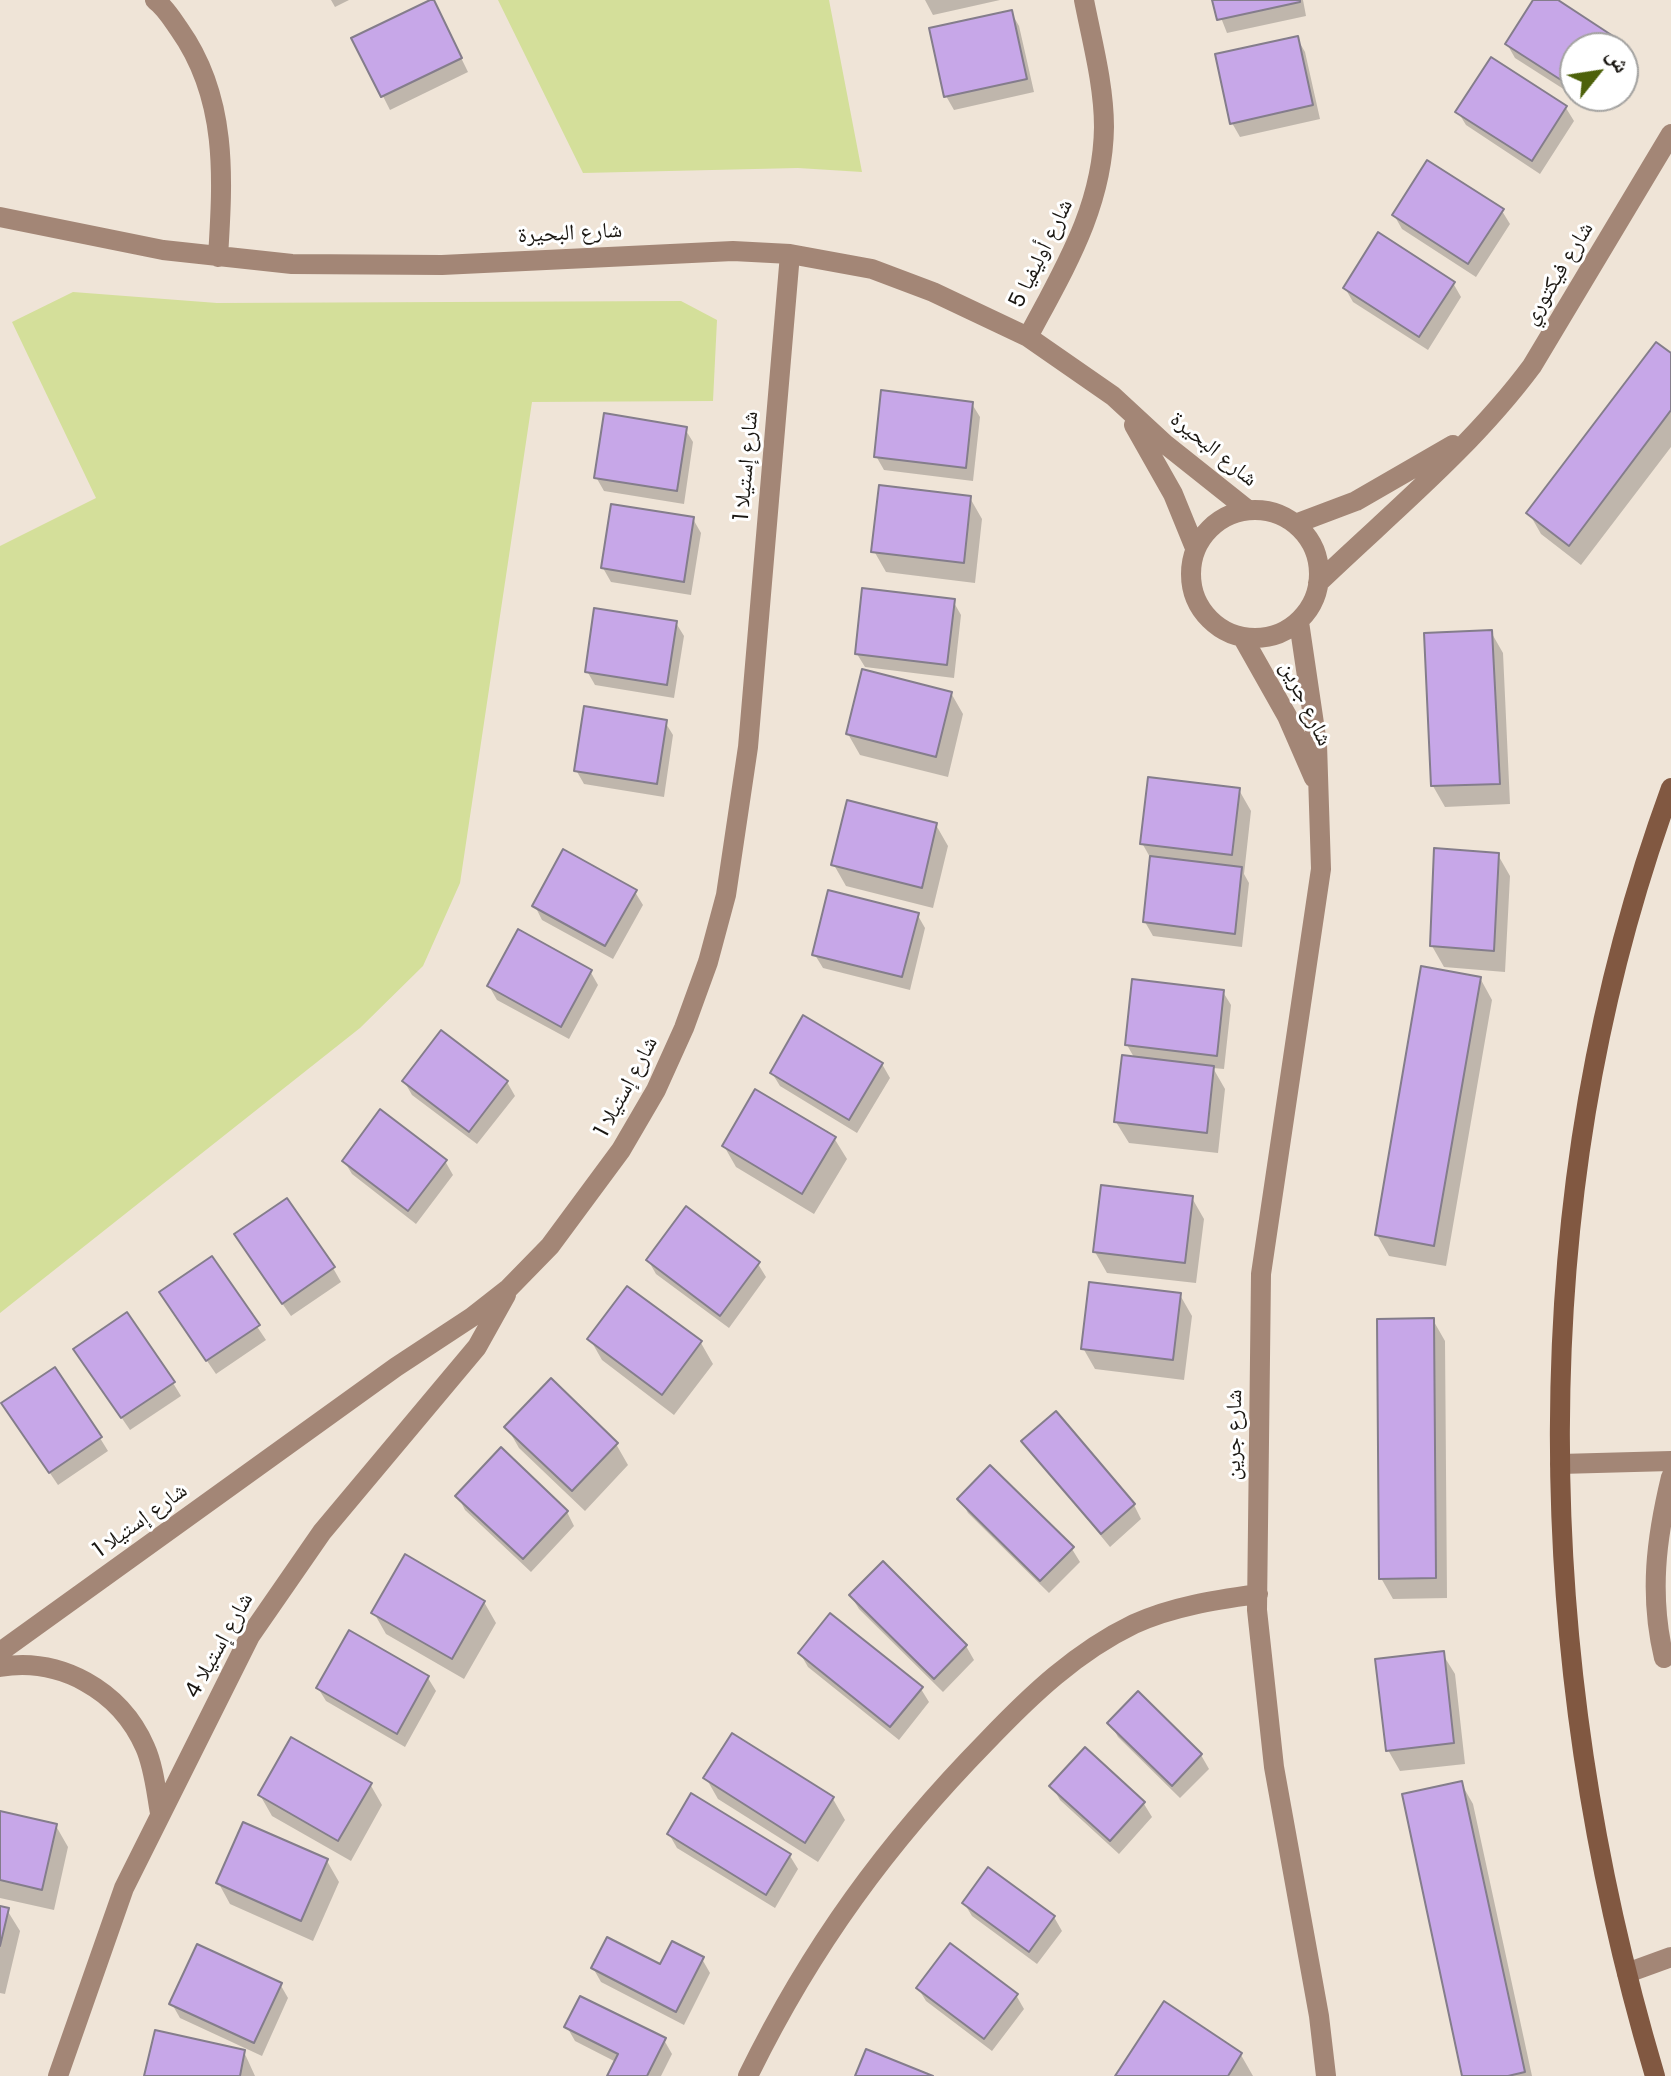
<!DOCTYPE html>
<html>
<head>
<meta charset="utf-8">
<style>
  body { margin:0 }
  #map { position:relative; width:1671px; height:2076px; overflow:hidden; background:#efe4d7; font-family:Poppins,"Noto Naskh Arabic",sans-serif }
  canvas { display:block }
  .north { position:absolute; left:1559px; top:32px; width:80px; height:80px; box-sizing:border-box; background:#fff; border:2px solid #a3a2a0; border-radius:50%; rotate:60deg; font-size:22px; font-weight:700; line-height:32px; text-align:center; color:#1a1712 }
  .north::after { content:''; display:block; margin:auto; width:28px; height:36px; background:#4d610a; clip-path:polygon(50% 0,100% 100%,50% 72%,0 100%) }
</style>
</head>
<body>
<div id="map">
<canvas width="1671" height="2076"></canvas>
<div class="north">ش</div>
</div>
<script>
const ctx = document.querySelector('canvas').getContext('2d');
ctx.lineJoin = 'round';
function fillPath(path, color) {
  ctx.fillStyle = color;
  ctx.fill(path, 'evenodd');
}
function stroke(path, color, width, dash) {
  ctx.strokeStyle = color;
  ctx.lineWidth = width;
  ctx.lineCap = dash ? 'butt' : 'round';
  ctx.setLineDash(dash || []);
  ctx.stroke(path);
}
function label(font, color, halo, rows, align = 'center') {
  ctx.font = font + ' Poppins,"Noto Naskh Arabic",sans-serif';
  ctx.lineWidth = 6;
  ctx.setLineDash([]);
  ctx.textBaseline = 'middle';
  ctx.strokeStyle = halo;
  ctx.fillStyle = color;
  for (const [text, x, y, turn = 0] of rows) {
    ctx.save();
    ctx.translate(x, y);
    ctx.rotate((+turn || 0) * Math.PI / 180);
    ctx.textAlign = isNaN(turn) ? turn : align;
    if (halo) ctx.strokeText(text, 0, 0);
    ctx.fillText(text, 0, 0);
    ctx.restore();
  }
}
fillPath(new Path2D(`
  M498,0H829L862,172L798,168L583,173Z
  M73,292L217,303L681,301L717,320L713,401L532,402L460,883L423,966L360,1028L0,1313V546L96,498L12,322Z`), '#d4df9a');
fillPath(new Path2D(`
  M331,0H349L335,7Z
  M925,0H1000L933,15Z
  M1214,0H1303L1306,16L1227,33Z
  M1535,0H1554L1615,40L1620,48H1575V96H1596L1590,106L1515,58L1507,44Z
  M1011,12L1019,26L1034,92L954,110L946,96Z
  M440,15L468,72L390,110L354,39Z
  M1297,38L1305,52L1320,119L1240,137L1232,123Z
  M1566,108L1574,121L1540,174L1466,125L1458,112Z
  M1502,211L1510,224L1476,277L1402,229L1394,215Z
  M1453,283L1461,297L1428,350L1353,302L1345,288Z
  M1671,355V447L1581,565L1541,534L1529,513Z
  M972,404L980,417L973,481L884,470L876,456Z
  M685,429L693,442L684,504L604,491L596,477Z
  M970,498L982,519L975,583L886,572L874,551Z
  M693,519L701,533L691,595L611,582L603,568Z
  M953,601L961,615L954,678L865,667L857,654Z
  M676,623L684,636L674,698L595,685L587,671Z
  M1491,632L1503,653L1510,804L1445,807L1433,786Z
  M951,693L963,714L948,777L860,755L848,734Z
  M665,722L673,735L664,797L584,784L576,770Z
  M1239,790L1251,811L1244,874L1249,883L1242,947L1153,936L1145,922L1151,859L1142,843Z
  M936,825L948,846L933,908L846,886L834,865Z
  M1498,855L1510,876L1505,972L1444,967L1432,946Z
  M635,892L643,905L613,959L542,920L535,906Z
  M917,914L925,928L910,990L823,968L815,955Z
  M590,971L598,985L569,1039L497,1000L489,986Z
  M1480,978L1492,1000L1446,1266L1389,1256L1377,1235Z
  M1223,992L1231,1005L1224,1069L1213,1068L1225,1089L1218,1153L1129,1143L1116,1122L1135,1059L1127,1045Z
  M882,1064L890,1078L857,1133L780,1086L772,1073Z
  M404,1081L507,1082L515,1096L477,1144L412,1095Z
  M834,1138L847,1159L814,1214L736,1167L724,1146Z
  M344,1161H445L453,1175L416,1224L352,1174Z
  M1192,1198L1204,1219L1196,1283L1107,1273L1095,1252Z
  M244,1249L333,1268L341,1282L291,1316Z
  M212,1259L266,1340L216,1374L170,1307Z
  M648,1260L758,1264L766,1277L729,1328L656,1274Z
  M1180,1295L1192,1316L1184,1380L1095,1369L1083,1348Z
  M1433,1320L1445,1341L1447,1598L1393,1599L1381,1578Z
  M590,1339L701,1343L713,1364L674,1415L602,1360Z
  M84,1363L173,1383L181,1396L130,1430Z
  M12,1417L100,1438L108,1451L58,1485Z
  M507,1427L616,1444L628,1465L585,1511L519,1448Z
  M1024,1442L1134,1505L1141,1519L1110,1547Z
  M458,1496L567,1512L574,1526L531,1572L465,1510Z
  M960,1499L1072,1549L1080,1562L1049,1593L968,1513Z
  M883,1563L966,1646L974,1660L943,1692L859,1609L851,1596Z
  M484,1602L496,1623L464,1679L386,1634L374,1613Z
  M800,1653L921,1689L929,1702L899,1740L808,1667Z
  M1442,1653L1455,1674L1465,1764L1400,1771L1388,1750Z
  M428,1678L436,1691L405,1747L326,1701L318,1688Z
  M1110,1723L1201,1755L1209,1769L1180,1798L1118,1737Z
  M1085,1749L1144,1804L1152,1817L1119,1854L1060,1800L1052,1786Z
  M706,1778L833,1799L845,1820L818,1862L718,1799Z
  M1461,1783L1473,1804L1532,2076H1464Z
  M370,1784L382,1805L351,1861L272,1816L260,1795Z
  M0,1813L56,1826L68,1847L54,1910L0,1898Z
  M669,1834L790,1856L798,1869L775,1908L677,1848Z
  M327,1861L339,1882L313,1941L230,1904L218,1882Z
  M964,1903L1054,1917L1062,1931L1037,1964L972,1916Z
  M0,1908L7,1910L20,1931L5,1994L0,1993Z
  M702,1959L710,1973L684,2025L601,1982L593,1968L661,1967Z
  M280,1984L288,1998L262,2056L180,2018L172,2004Z
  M918,1988L1016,1995L1024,2009L992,2051L926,2001Z
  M1165,2004L1241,2055L1253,2076H1117Z
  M567,2027L664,2040L672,2054L661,2076H609L616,2062L575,2041Z
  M244,2052L255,2076H146Z`), '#0003');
const building = new Path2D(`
  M430,0H434L462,58L381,97L351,38Z
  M1212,0H1300V2L1217,20Z
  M1533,0H1558L1616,38L1610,48H1575V89L1505,44Z
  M1012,10L1027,79L944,97L929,28Z
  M1298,36L1313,105L1230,124L1215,54Z
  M1491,57L1567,106L1532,161L1455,112Z
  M1427,160L1504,209L1468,264L1392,215Z
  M1378,232L1455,282L1419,337L1343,288Z
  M1656,342L1671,353V410L1569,546L1526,513Z
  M881,390L973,402L966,468L874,457Z
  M604,413L687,427L677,491L594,478Z
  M879,485L971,496L964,563L871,552Z
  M611,504L694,517L684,582L601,568Z
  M862,588L955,599L947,665L855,654Z
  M594,608L677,621L667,685L585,672Z
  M1492,630L1500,784L1431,786L1424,633Z
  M862,669L952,692L936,757L846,734Z
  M584,706L667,720L657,784L574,771Z
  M1148,777L1240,788L1232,855L1140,844Z
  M847,800L937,823L922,888L831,865Z
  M1434,848L1499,853L1494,951L1430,946Z
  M563,849L637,890L605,946L532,906Z
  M1150,856L1242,867L1235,934L1143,922Z
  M828,890L919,913L902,977L812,955Z
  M518,929L592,970L561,1027L487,986Z
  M1421,966L1481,977L1434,1246L1375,1235Z
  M1132,979L1224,990L1217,1056L1125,1045Z
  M803,1015L883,1063L849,1120L770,1073Z
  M441,1030L508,1081L469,1132L402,1081Z
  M1122,1055L1214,1066L1207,1133L1114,1122Z
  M755,1089L836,1137L802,1194L722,1146Z
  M380,1109L447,1160L408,1211L342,1161Z
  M1101,1185L1193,1196L1185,1263L1093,1252Z
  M287,1198L335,1267L282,1304L234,1234Z
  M686,1206L760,1262L720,1316L646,1260Z
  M212,1256L260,1325L206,1361L159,1292Z
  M1089,1282L1181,1293L1173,1360L1081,1349Z
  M627,1286L702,1341L662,1395L587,1339Z
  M127,1312L175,1382L121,1418L73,1349Z
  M1434,1318L1436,1578L1379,1579L1377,1319Z
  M55,1367L102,1437L49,1473L1,1403Z
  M551,1378L618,1443L572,1491L504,1427Z
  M1056,1411L1135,1504L1101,1534L1021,1441Z
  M501,1447L568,1511L523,1559L455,1496Z
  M990,1465L1074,1547L1040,1581L957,1499Z
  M405,1554L485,1601L452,1659L371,1613Z
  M883,1561L967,1645L934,1679L849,1595Z
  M830,1613L923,1687L890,1727L798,1653Z
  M349,1630L429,1676L397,1734L316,1688Z
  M1444,1651L1454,1743L1386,1751L1375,1659Z
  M1138,1691L1202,1754L1172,1786L1107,1723Z
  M732,1733L834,1797L805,1843L703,1778Z
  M291,1737L372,1783L338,1841L258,1795Z
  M1085,1747L1145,1802L1110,1841L1049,1786Z
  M1462,1781L1525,2072L1508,2076H1462L1402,1794Z
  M691,1793L791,1854L766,1895L667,1834Z
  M0,1811L57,1824L42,1890L0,1880Z
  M243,1822L328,1859L301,1921L216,1883Z
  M988,1867L1055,1916L1029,1952L962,1903Z
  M0,1906L9,1908L0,1946Z
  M607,1937L660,1964L672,1941L704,1957L676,2012L591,1968Z
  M950,1943L1018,1994L984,2039L916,1988Z
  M197,1944L282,1983L254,2043L169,2004Z
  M580,1996L666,2038L647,2076H607L618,2054L564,2027Z
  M1164,2001L1242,2053L1228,2076H1115Z
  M155,2030L245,2050L240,2076H144Z
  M866,2049L933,2076H855Z`);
fillPath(building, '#c7a7e8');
stroke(building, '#847d8b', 2);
stroke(new Path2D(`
  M155,0C165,7 172,19 179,29C228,98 223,177 218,257
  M0,217L163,250L292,264L442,265L733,251L790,254L872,269L933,292L1028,337L1113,396L1165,444L1248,510
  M1028,337C1064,269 1103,207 1104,127C1104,85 1092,41 1084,0
  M1134,425L1173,494L1195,548
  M1191 574a64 64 0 1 1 128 0a64 64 0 1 1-128 0Z
  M1295,524L1356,501L1453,445
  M1318,583C1391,513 1471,448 1532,366L1671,134
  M1299,622L1317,744L1321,869L1261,1274L1257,1610L1274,1767L1319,2016L1326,2076
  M1243,638L1287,716L1314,778
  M1560,1464L1671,1461
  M0,1652L396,1367L472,1317L509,1288L550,1246L621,1150L656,1090L684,1028L708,962L726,895L748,747L790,254
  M1664,1658C1649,1595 1656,1539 1671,1477
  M0,1667C60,1657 120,1690 145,1747C154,1767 156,1791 160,1813
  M1627,1973L1671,1957
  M58,2076L124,1888L250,1636L322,1532L477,1347L506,1295
  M748,2076C811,1947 887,1843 987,1741C1031,1695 1076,1652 1134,1624C1173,1606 1216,1600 1258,1594`), '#a38676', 20);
stroke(new Path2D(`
  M1655,2076C1531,1659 1520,1199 1671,788`), '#815841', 20);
label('22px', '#1a1712', '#fff', [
  ["شارع البحيرة",570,234,-3],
  ["شارع أوليفيا 5",1042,254,-64],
  ["شارع فيكتوري",1559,274,-59],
  ["شارع البحيرة",1213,450,39],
  ["شارع إستيلا 1",747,466,-85],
  ["شارع جرين",1305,704,64],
  ["شارع إستيلا 1",627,1087,-62],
  ["شارع جرين",1235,1435,-89],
  ["شارع إستيلا 1",141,1521,-36],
  ["شارع إستيلا 4",220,1646,-61]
]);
</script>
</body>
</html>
